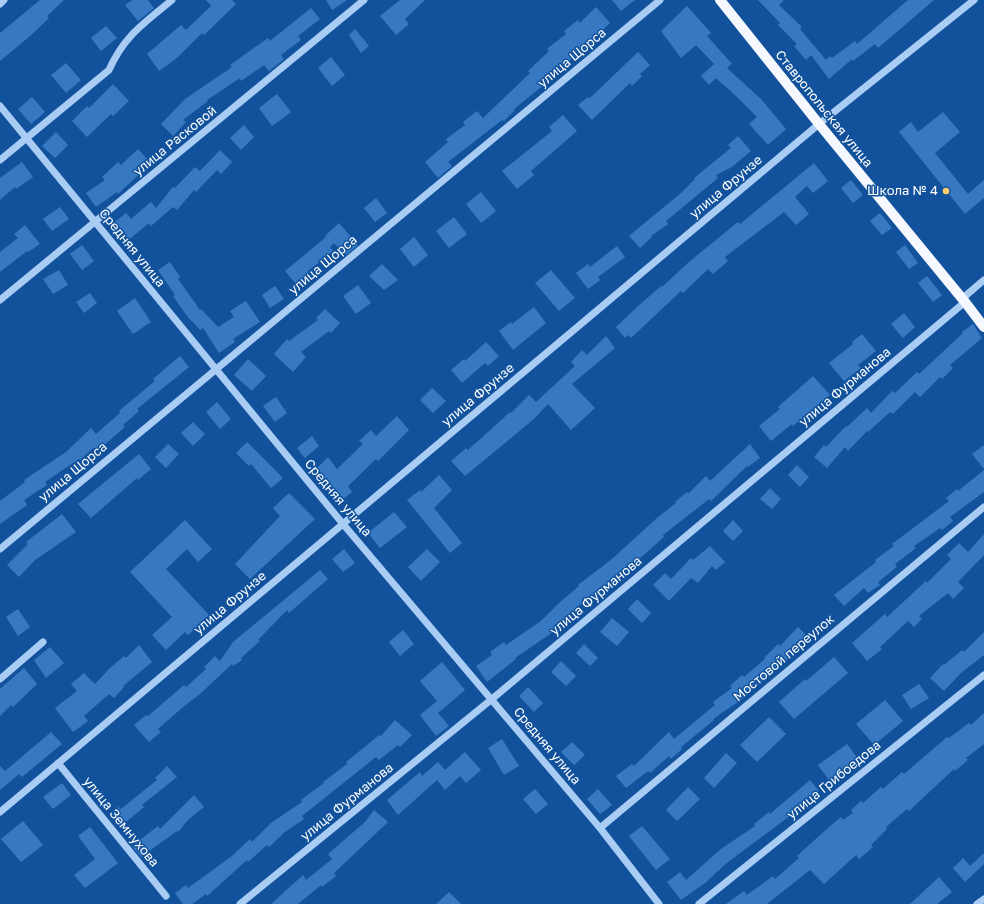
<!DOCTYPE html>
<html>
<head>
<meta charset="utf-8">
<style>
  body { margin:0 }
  canvas { display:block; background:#12529c }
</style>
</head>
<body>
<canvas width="984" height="904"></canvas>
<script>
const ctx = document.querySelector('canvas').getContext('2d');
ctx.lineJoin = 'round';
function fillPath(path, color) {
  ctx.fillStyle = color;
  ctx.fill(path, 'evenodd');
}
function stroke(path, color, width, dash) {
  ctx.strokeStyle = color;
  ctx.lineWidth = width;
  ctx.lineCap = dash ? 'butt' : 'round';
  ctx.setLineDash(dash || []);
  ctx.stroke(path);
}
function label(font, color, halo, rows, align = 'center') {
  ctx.font = font + ' "Golos Text",sans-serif';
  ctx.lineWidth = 3;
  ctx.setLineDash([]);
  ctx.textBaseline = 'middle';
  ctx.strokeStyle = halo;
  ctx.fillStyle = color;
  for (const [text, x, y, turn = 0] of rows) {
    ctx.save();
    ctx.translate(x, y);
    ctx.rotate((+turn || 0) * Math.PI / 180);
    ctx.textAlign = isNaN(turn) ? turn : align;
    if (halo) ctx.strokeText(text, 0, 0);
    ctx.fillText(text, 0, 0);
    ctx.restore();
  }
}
fillPath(new Path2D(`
  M40,0H64L47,16L49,18L30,36L0,61V33Z
  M132,0H148L154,8L138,21L125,5Z
  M206,0H232L236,4L204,35L202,33L177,58L159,71L147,54L181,25L186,30L211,6Z
  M326,0H347L332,10Z
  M400,0H425L405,19L409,24L396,35L380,16Z
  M612,0H635L621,11Z
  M758,0H784L779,5L802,27L800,29L826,60L830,56L832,58L855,41L857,44L908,0H934L878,48L875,44L853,61L852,59L829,79L811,55L806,60L794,46L797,44L778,25L780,23Z
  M687,6L711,33L707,36L732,64L727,68L761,99L786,129L768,145L749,124L757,117L736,96L716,78L709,85L701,76L714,64L696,45L681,58L661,31Z
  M596,7L610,23L592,40L593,42L553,74L555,76L514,109L515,110L504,121L502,120L448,162L452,166L438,178L425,162L448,142L446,139L465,125L463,122L477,111L483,118L530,73L528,71L549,51L547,49L566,34L564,31L578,20L580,23Z
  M311,8L320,19L298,36L301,40L281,55L284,59L269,71L264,65L241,81L240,78L207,100L208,101L183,120L186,122L173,136L161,124L185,99L232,67L230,65L268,38L270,41Z
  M106,26L117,38L101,51L91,38Z
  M355,29L369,46L361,53L349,35Z
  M638,52L650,65L640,74L642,76L632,86L630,83L592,120L578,105L588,97L590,98Z
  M331,57L345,75L332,86L318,68Z
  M66,63L81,80L66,93L51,75Z
  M113,84L129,101L113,116L111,114L87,137L72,121L87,106L89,108Z
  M277,94L291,112L272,126L259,108Z
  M32,97L45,112L31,124L18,109Z
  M943,112L960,132L935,153L968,194L984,180V198L965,214L899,132L911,122L918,132Z
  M563,115L577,131L531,171L534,175L517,189L502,171L552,131L549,127Z
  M244,125L254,137L241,150L230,138Z
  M56,132L68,145L55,158L42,146Z
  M738,136L751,151L732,167L716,175L718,178L666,221L668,224L651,236L652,237L640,248L629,236L681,193L695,179L694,178L731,148L728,145Z
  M138,149L151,163L118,194L117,192L96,207L86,193L105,180L102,177L118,162L121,165Z
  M220,150L232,162L221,174L217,170L196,192L194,190L177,210L173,207L151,226L149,223L126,242L111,225L126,213L131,219L151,202L156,208L173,187L175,188L195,167L200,171Z
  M22,162L33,177L16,189L15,187L0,200V178Z
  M814,163L828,181L813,193L807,186L795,197L809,214L796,225L784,212L725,257L728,261L713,274L708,269L683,293L681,291L631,338L628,335L625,338L616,327L637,307L661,286L662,287L690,261L738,222L740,224Z
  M851,180L863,195L853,203L841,188Z
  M481,192L496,211L481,223L466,204Z
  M376,198L387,213L375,222L364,208Z
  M60,207L69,219L52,231L43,219Z
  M880,213L892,228L882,235L870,221Z
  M454,217L467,234L449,248L436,231Z
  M339,223L358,245L346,255L334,243L330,247L333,251L308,271L309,273L296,284L285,271L326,237L325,236Z
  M25,225L40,244L28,252L27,251L0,272V252L18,238L14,234Z
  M414,237L428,255L414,267L400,249Z
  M82,245L94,261L82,270L70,254Z
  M905,245L918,263L909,269L896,252Z
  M617,246L625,257L598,277L600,280L588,289L576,273L588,264L590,267Z
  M170,262L180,277L178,279L200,310L201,309L218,327L234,317L230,311L246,301L260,322L233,339L235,342L219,353L203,328L200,330L187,316L173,296L175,295L158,270Z
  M382,264L398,280L384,290L369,276Z
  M59,270L68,285L53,294L43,279Z
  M551,270L575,298L559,311L535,283Z
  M927,276L942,295L933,302L918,283Z
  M358,285L371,303L356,314L343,296Z
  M275,286L284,299L270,308L262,295Z
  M90,293L97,303L84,313L76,302Z
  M135,298L151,322L133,334L117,311Z
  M534,307L546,323L513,350L499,331L511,322L512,324Z
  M325,309L340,323L331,333L329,331L301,352L306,357L293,372L274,354L287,339L289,341L318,320L316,318Z
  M904,313L915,327L903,338L891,324Z
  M973,324L982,338L950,365L953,368L942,379L940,377L920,397L915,392L893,414L890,412L868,432L867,431L848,451L845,447L827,468L814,457L824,445L826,447L846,426L847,427L867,408L871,413L892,391L895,393L917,372L919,374L963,333L962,332Z
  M862,334L876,351L858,365L861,368L844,381L829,363L853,344L852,342Z
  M606,336L615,348L572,384L595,408L571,430L548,404L534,419L465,476L451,461L466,448L468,450L510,412L511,413L529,395L536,402L575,366L571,362L582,350L587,355Z
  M486,342L499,356L488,366L485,363L462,383L451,370L464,359L465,361Z
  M180,356L189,367L137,409L139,411L123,425L125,427L96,452L93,448L80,460L79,459L45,482L47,485L24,500L27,505L0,524V501L25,482L24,480L66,452L91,428L96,434L120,413L119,411L155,381L153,379Z
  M248,359L266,376L252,391L234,375Z
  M813,376L830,395L793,426L792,424L771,441L759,426L780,409L778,407Z
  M432,388L446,401L433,413L420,400Z
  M276,397L287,413L275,422L263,406Z
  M217,402L231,419L220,429L206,412Z
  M397,416L409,430L378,461L376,459L348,486L352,492L338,503L315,470L328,457L337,469L363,444L359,441L371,430L376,436Z
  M193,422L205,434L193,446L181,433Z
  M312,436L319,446L305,458L297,448Z
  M247,442L283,478L271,488L251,464L249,466L236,453Z
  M168,444L179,454L166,468L155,457Z
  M750,444L760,458L748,467L747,466L711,501L709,499L663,535L664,537L630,567L577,607L579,608L559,624L553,632L515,658L516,659L487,682L476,666L492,655L490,652L504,642L506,645L541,621L559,603L579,586L578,585L612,559L658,517L676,503L675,502L687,492L688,494L706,476L710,481Z
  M984,445V469L972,454Z
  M139,454L151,469L138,480L137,478L91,518L78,504Z
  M797,465L809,477L800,487L788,475Z
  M984,470V492L950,517L953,521L942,530L940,528L914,546L916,548L895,564L897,567L878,582L880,585L868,593L864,588L844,606L834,595L876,562L875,560L894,546L892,544L949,501L946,498L957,489L958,491Z
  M439,475L452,490L434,508L462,543L450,553L407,500L420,490L421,492Z
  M770,488L781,499L772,509L760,499Z
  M289,493L315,519L250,579L235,564L280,516L273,508Z
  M394,512L407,527L380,548L368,533Z
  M62,514L76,532L35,560L19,577L7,565L28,544L26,542Z
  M185,520L212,549L198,562L187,549L166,569L209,615L188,635L185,632L166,650L152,635L172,617L130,572Z
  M733,520L743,531L733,541L723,531Z
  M984,534V555L958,582L964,588L953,599L948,593L919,616L922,619L914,627L908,621L880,647L882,649L867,661L852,643L885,614L887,617L926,581L927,583L951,559L947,555L959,543L968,552Z
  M710,546L725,562L716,570L712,566L698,583L691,578L669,601L653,585L665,573L671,579L691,558L693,560Z
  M344,549L355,563L343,572L332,559Z
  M427,549L440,562L421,581L408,567Z
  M320,570L328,579L289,613L287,610L258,640L260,641L241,658L242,660L233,666L232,664L200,694L183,707L158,729L161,732L149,742L134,725L146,715L148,716L184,685L186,687L206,669L204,667L215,656L220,661L233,642Z
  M637,599L651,613L642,623L628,609Z
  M18,609L30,627L18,636L6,617Z
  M612,618L629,632L617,646L600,632Z
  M798,627L806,635L788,654L790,657L742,699L713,719L714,720L681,747L682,749L671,759L669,756L650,773L648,771L626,788L616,776L632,764L634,766L669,732L674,739L715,705L713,702L732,688L730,686L742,675L744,677L765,659L764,658L778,644L780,646Z
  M403,630L414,644L400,656L389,642Z
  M984,632V655L961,673L944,691L930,678L943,664L944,665L962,650L964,652Z
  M584,644L598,658L590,666L576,653Z
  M139,645L152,662L123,686L124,687L114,698L109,694L84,716L88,721L73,732L55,708L77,691L71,684L84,673L95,684L109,669L124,656L126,658Z
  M50,647L64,663L46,678L34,660Z
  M834,657L848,673L794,719L779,702L805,679L806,681Z
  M561,661L576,676L566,686L551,672Z
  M442,662L465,690L438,713L449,726L436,736L420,715L437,701L420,681Z
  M24,668L37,684L13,707L11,705L0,716V689Z
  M919,684L929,698L911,709L902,695Z
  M528,687L543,703L534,712L519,696Z
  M885,700L903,721L874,745L856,724Z
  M984,713V744L966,758L968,760L955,771L954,769L909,811L907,809L886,827L887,829L871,845L873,847L859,859L856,855L824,884L810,870L767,904H726L744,891L747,895L773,876L775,879L799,858L797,856L830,826L841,817L843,820L853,813L851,810L861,801L863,803L881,787L883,789L902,772L904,774L947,737L949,738L969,723L971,725Z
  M769,717L786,734L757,762L740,745Z
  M395,720L412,735L400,747L398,745L379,760L376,757L302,816L304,819L285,832L269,847L267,845L248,862L247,860L207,896L206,894L192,904H183L175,893L186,885L188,888L232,856L250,839L252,842L271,823L302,802L301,800L324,783L323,782L347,764L346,762L367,745L379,735L381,736Z
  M51,732L62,744L22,777L19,774L0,790V766L5,771Z
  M502,739L519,766L504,775L488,748Z
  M572,742L585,755L574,765L561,752Z
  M847,744L858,759L829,780L818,765Z
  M465,752L481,770L466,783L460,776L445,790L437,780L398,815L387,800L420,772L422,776L438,762L445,770Z
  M726,753L737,763L714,788L704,778Z
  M167,766L177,777L142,805L144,807L120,827L110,813L119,807L121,809L157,780L155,778Z
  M810,780L819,791L791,815L728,862L705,883L681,900L667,882L680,872L686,880L721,849L755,826L754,824L769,812L770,814Z
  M62,783L71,795L53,809L43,797Z
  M688,787L700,799L677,821L666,810Z
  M535,789L548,804L536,814L523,799Z
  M598,789L612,805L600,814L587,799Z
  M194,795L204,807L188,820L178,832L177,831L141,857L132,846L158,826L160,829Z
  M374,810L388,822L334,873L336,876L322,887L321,885L298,904H271L303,875L306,880L332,859L328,854L365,822Z
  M23,821L43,845L21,862L1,839Z
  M642,826L670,859L656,870L629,836Z
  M90,827L118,863L85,888L74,875L95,859L78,836Z
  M984,853V864L965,882L953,868L963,858L970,866Z
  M939,877L952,892L937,904H910Z
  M449,892L461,904H436Z`), '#3679c2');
stroke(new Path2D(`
  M0,4L4,0
  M0,106L343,524L600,828L659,904
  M0,160L109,70C124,36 144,23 172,0
  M963,298L984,280
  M0,300L364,0
  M0,549L660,0
  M0,679L43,642
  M58,763L166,896
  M0,812L819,124L974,0
  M600,828L984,507
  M240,904L492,699L965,302
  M699,904L984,675
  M977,904L984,899`), '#a8ccf4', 7);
stroke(new Path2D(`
  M720,0L819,124L965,302L984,327`), '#f5f9ff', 10);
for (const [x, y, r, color] of [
  [946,191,4,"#ffd06b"]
]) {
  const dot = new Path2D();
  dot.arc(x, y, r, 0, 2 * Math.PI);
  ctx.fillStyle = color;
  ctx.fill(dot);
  stroke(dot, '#12529c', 1.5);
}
label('13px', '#fff', '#12529c', [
  ["улица Щорса",572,58,-40],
  ["Ставропольская улица",824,109,51],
  ["улица Расковой",175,141,-39],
  ["улица Фрунзе",726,187,-40],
  ["Средняя улица",132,248,51],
  ["улица Щорса",323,265,-40],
  ["улица Фурманова",845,387,-40],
  ["улица Фрунзе",478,395,-40],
  ["улица Щорса",73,472,-40],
  ["Средняя улица",338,498,50],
  ["улица Фурманова",596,596,-40],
  ["улица Фрунзе",230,603,-40],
  ["Мостовой переулок",784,658,-40],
  ["Средняя улица",547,746,50],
  ["улица Грибоедова",834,780,-39],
  ["улица Фурманова",347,802,-39],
  ["улица Земнухова",121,822,51]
]);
label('13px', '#fff', '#12529c', [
  ["Школа № 4",938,191]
], 'right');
</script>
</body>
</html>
